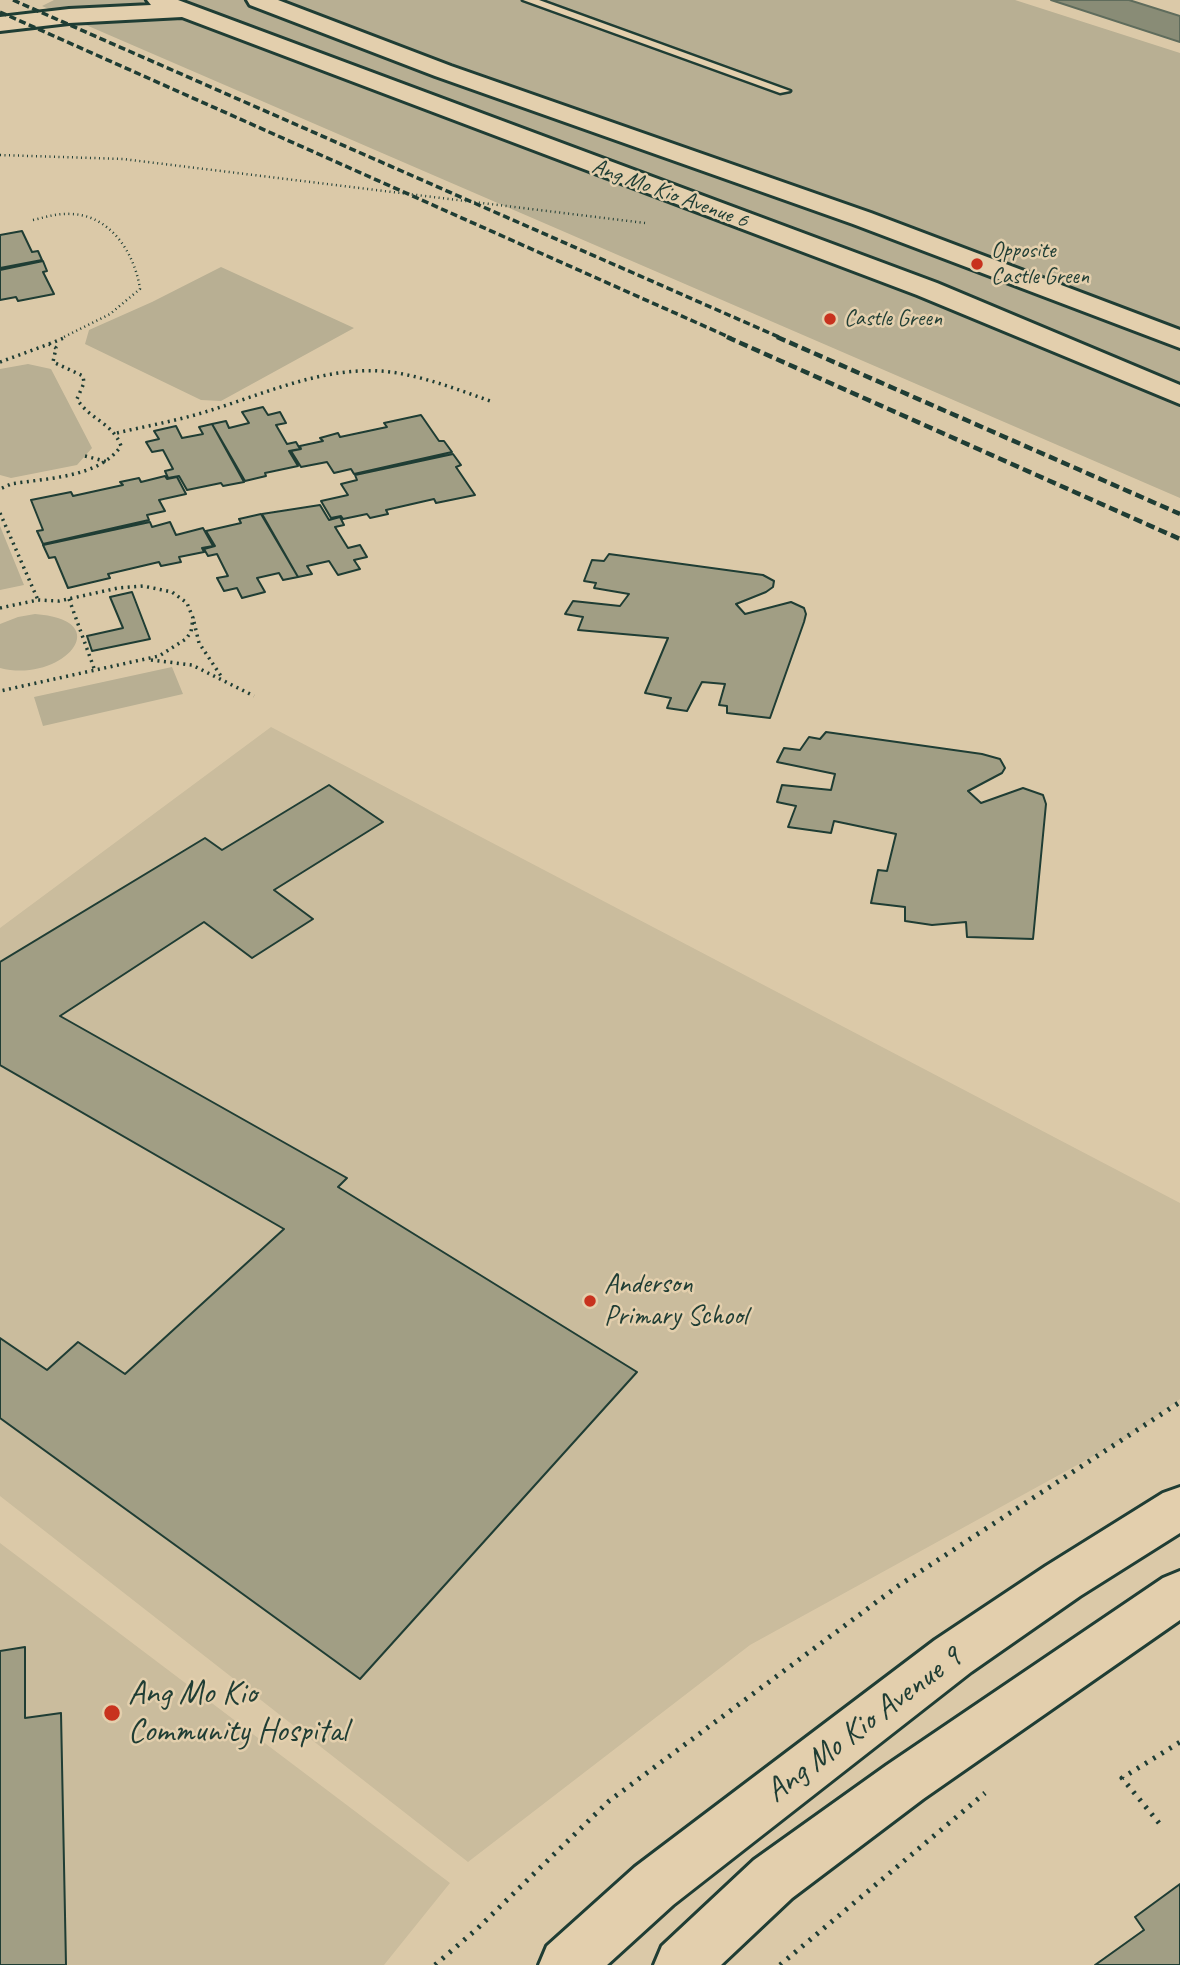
<!DOCTYPE html>
<html>
<head>
<meta charset="utf-8">
<style>
  body { margin:0 }
  canvas { display:block; background:#dbc9a8 }
</style>
</head>
<body>
<canvas width="1180" height="1965"></canvas>
<script>
const ctx = document.querySelector('canvas').getContext('2d');
ctx.lineJoin = 'round';
function fillPath(path, color) {
  ctx.fillStyle = color;
  ctx.fill(path, 'evenodd');
}
function stroke(path, color, width, dash) {
  ctx.strokeStyle = color;
  ctx.lineWidth = width;
  ctx.lineCap = dash ? 'butt' : 'round';
  ctx.setLineDash(dash || []);
  ctx.stroke(path);
}
function label(font, color, halo, rows, align = 'center') {
  ctx.font = font + ' Caveat,sans-serif';
  ctx.lineWidth = 5;
  ctx.setLineDash([]);
  ctx.textBaseline = 'middle';
  ctx.strokeStyle = halo;
  ctx.fillStyle = color;
  for (const [text, x, y, turn = 0] of rows) {
    ctx.save();
    ctx.translate(x, y);
    ctx.rotate((+turn || 0) * Math.PI / 180);
    ctx.textAlign = isNaN(turn) ? turn : align;
    if (halo) ctx.strokeText(text, 0, 0);
    ctx.fillText(text, 0, 0);
    ctx.restore();
  }
}
fillPath(new Path2D(`
  M271,727L1180,1203V1399L1128,1437L750,1645L468,1862L0,1496V928Z
  M0,1543L450,1883L384,1965H0Z`), '#cabc9d');
fillPath(new Path2D(`
  M54,0H1015L1180,53V498L42,6Z
  M221,267L354,328L221,401L201,400L85,344L89,330L152,302Z
  M28,364L51,369L92,448L77,465L11,478L0,475V369Z
  M0,526L24,585L0,590Z
  M35,614C119,620 62,684 0,668V624L18,617Z
  M172,667L183,694L43,726L34,697Z`), '#b8af93');
const water = new Path2D(`
  M1051,0H1129L1180,16V42Z`);
fillPath(water, '#898c76');
stroke(water, '#5f6c5c', 2);
const building = new Path2D(`
  M22,231L32,252L38,251L42,260L0,268V235Z
  M43,261L47,271L43,272L54,294L18,301L16,297L0,300V270Z
  M263,407L268,415L280,412L286,423L276,425L287,444L296,442L300,449L289,451L298,466L265,473L266,476L245,481L212,424L226,421L229,428L249,423L242,412Z
  M421,415L439,441H444L452,452L354,474L351,469L334,473L327,462L301,467L291,451L301,449L300,446L323,441L320,438L338,433L340,437L387,427L384,423Z
  M212,424L244,482L223,486L221,483L187,490L179,476L168,478L165,471L173,469L163,450L152,452L146,442L159,439L154,431L176,426L182,438L203,434L199,427Z
  M453,454L461,465L456,467L475,495L436,503L434,499L386,510L388,514L370,518L367,514L343,519L341,516L331,518L321,501L348,495L341,484L357,480L355,475Z
  M165,476L167,479L177,477L186,494L159,500L165,511L147,515L149,520L43,544L37,531L43,530L31,500L71,492L73,496L123,485L120,482L139,478L141,482Z
  M320,505L329,520L340,517L344,525L335,527L348,548L360,545L367,557L354,560L360,569L338,575L329,561L307,566L312,574L298,577L262,514Z
  M261,514L298,577L283,580L279,573L257,578L265,592L242,598L237,588L224,591L217,578L228,576L217,554L208,556L204,549L215,546L206,531L241,523L239,519Z
  M150,522L152,527L170,522L176,535L203,528L213,546L202,548L204,552L179,557L181,562L161,566L159,562L108,574L110,578L68,588L55,557L49,558L43,545Z
  M609,554L763,575L774,581L773,587L766,592L736,604L745,614L791,602L804,608L806,614L804,622L770,718L727,713V706L719,705L725,684L702,682L687,711L667,708L671,698L645,693L668,638L578,630L583,617L565,614L573,601L620,606L629,594L594,588L596,583L584,581L592,560L604,561Z
  M132,592L150,639L92,651L87,636L123,628L110,597Z
  M826,732L982,754L1000,759L1005,768L1002,773L968,791L981,803L1023,788L1043,795L1046,804L1033,939L967,937L966,922L932,925L905,921V907L871,903L878,870L887,871L896,834L834,821L831,833L788,827L796,806L777,802L782,785L831,790L835,774L777,762L784,748L800,750L809,737L820,739Z
  M329,785L383,822L274,890L313,919L252,958L204,922L60,1016L347,1178L338,1187L637,1372L360,1679L0,1418V1338L47,1370L78,1342L125,1374L284,1229L0,1065V962L205,838L222,850Z
  M25,1647V1718L61,1713L66,1965H0V1651Z
  M1180,1884V1965H1095L1144,1930L1135,1917Z`);
fillPath(building, '#a19e84');
stroke(building, '#1f3d34', 2);
const service = new Path2D(`
  M523,0H539L790,91L780,93Z`);
const tertiary = new Path2D(`
  M1180,1487V1533L1080,1596L971,1672L673,1905L607,1965H539L547,1946L635,1867L935,1640L1046,1566L1163,1493Z
  M1180,1571V1620L923,1799L792,1898L721,1965H654L662,1946L754,1860L887,1765L1163,1578Z`);
const primary = new Path2D(`
  M147,0H178L937,283L1180,385V404L917,295L182,17L69,23L0,31V17L69,9L151,5Z
  M247,0H278L451,66L871,213L1180,330V348L853,224L435,76L250,5Z`);
stroke(service, '#1f3d34', 5);
stroke(tertiary, '#1f3d34', 6);
stroke(primary, '#1f3d34', 6);
stroke(new Path2D(`
  M0,155L123,159L645,223
  M33,220C46,217 58,213 71,214C111,215 135,254 140,289L110,314L62,338`), '#1f3d34', 2.5, [1, 3.5]);
stroke(new Path2D(`
  M49,344L66,337
  M0,362L49,344L56,348L53,362L83,376L84,383L77,399C89,419 113,423 121,446C99,478 46,478 11,484L0,489
  M117,433C146,426 176,421 205,412C265,394 327,364 391,372C426,377 459,390 493,402
  M85,456L108,462
  M0,513L38,600
  M69,599L95,671
  M0,608L38,600L59,601L118,588L143,586L172,592L187,603L193,618L191,632L186,639L159,656L0,691
  M194,622L199,643L221,676
  M151,660L192,665L254,696`), '#1f3d34', 3.5, [2, 4.5]);
stroke(new Path2D(`
  M1159,1823L1122,1778L1180,1742
  M435,1965L478,1928L609,1801L898,1586L1180,1402
  M780,1965L985,1793`), '#1f3d34', 5, [2.5, 7]);
fillPath(service, '#e3cfad');
fillPath(tertiary, '#e3cfad');
fillPath(primary, '#e3cfad');
stroke(new Path2D(`
  M13,0L781,338
  M0,12L731,338`), '#1f3d34', 3.5, [7, 3.5]);
stroke(new Path2D(`
  M727,337L1180,539
  M777,337L1180,514`), '#1f3d34', 4.5, [9, 4.5]);
for (const [x, y, r, color] of [
  [977,264,7,"#c8321e"],
  [830,319,7,"#c8321e"],
  [590,1301,7,"#c8321e"],
  [112,1713,9,"#c8321e"]
]) {
  const dot = new Path2D();
  dot.arc(x, y, r, 0, 2 * Math.PI);
  ctx.fillStyle = color;
  ctx.fill(dot);
  stroke(dot, '#e3cfad', 2.5);
}
label('23px', '#1f3d34', '#e3cfad', [
  ["Ang Mo Kio Avenue 6",670,194,20]
]);
label('23px', '#1f3d34', '#e3cfad', [
  ["Opposite",991,251],
  ["Castle Green",991,277],
  ["Castle Green",844,319]
], 'left');
label('28px', '#1f3d34', '#e3cfad', [
  ["Anderson",604,1285],
  ["Primary School",604,1317]
], 'left');
label('33px', '#1f3d34', '#e3cfad', [
  ["Ang Mo Kio",128,1694],
  ["Community Hospital",128,1732]
], 'left');
label('33px', '#1f3d34', '#e3cfad', [
  ["Ang Mo Kio Avenue 9",864,1725,-37]
]);
</script>
</body>
</html>
